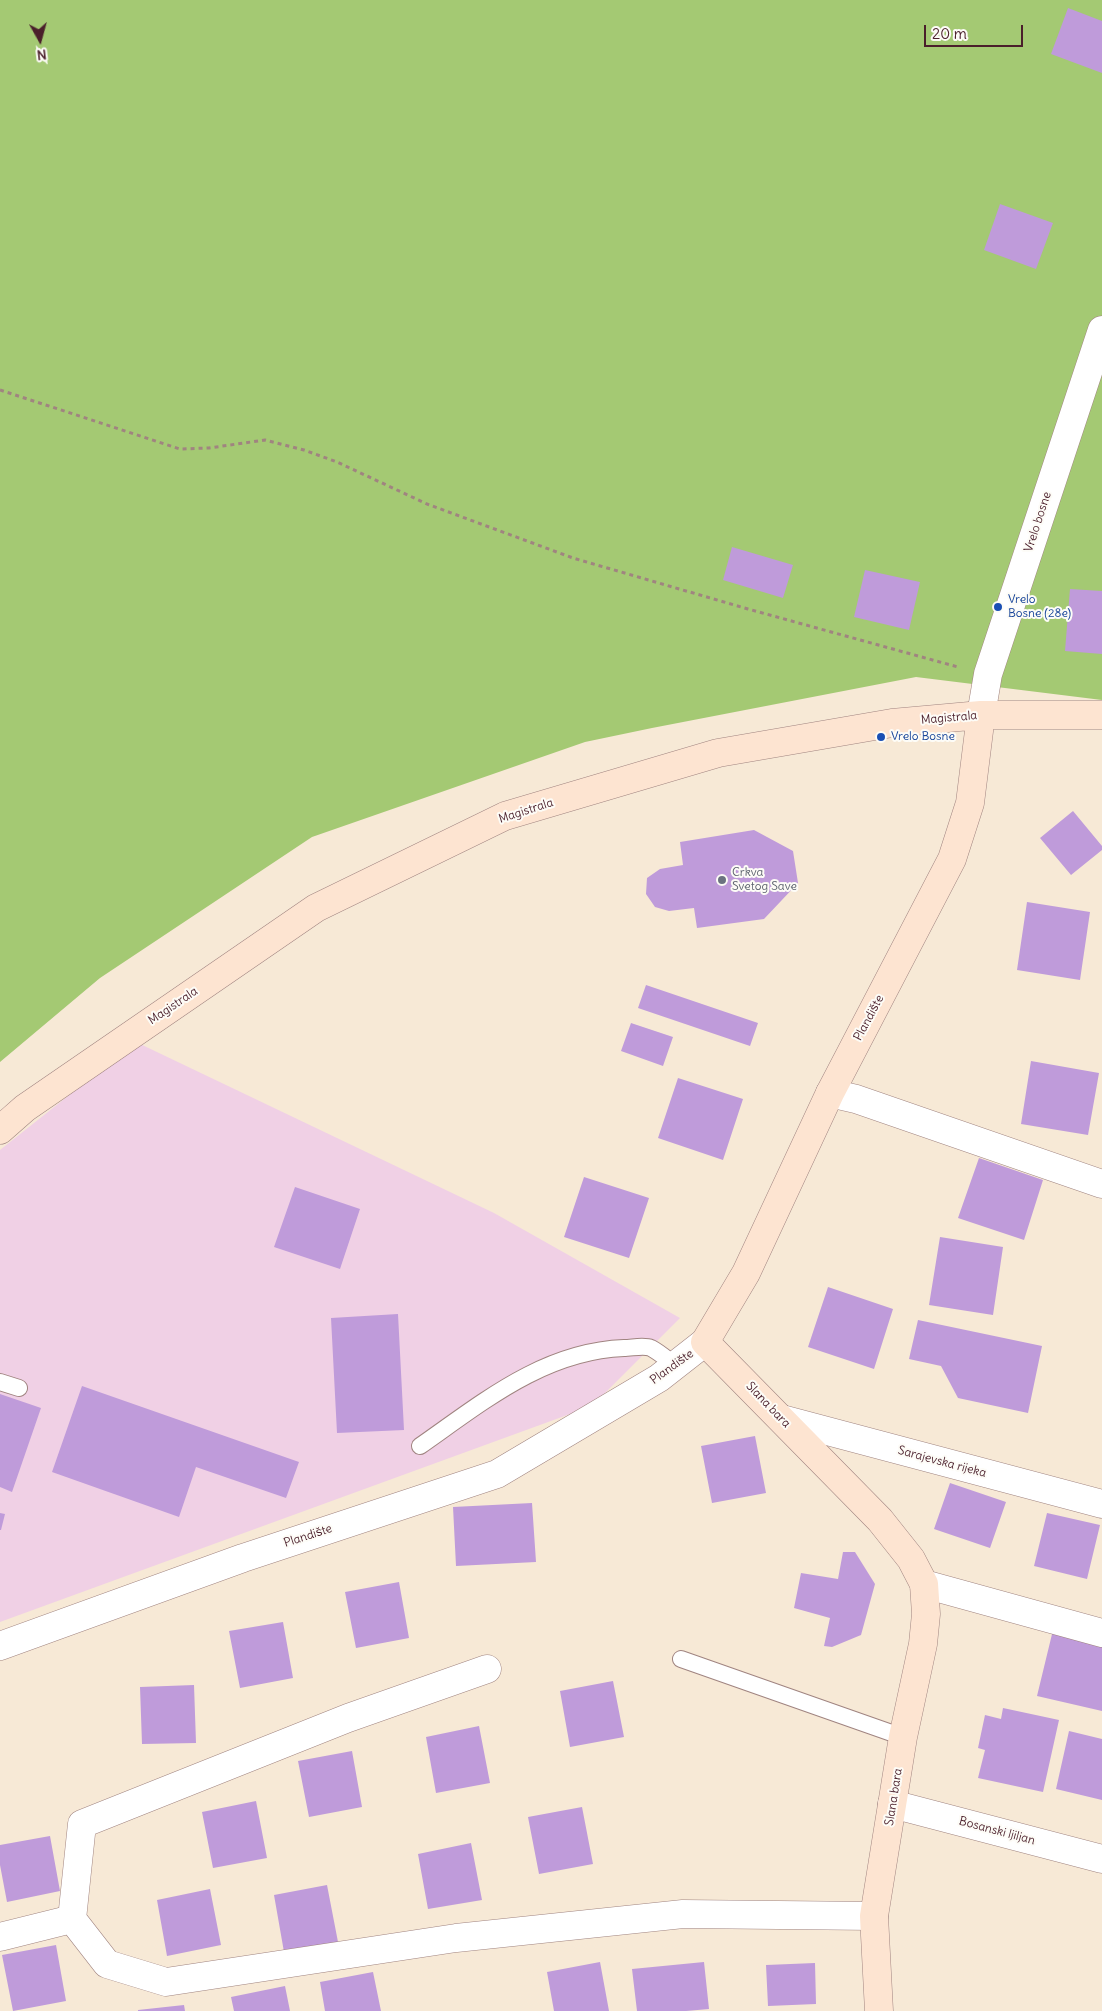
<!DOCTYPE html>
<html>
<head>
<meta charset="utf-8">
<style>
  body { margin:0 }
  #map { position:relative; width:1102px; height:2011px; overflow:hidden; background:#f7e9d6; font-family:Delius,sans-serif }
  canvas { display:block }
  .north { position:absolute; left:15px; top:15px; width:50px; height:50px; -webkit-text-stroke:4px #fdfcf7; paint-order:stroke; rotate:173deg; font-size:14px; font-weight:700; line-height:20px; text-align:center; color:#4a1f2b }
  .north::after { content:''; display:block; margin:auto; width:18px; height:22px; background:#4a1f2b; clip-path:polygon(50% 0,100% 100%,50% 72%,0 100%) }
  .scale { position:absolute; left:924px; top:25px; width:99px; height:22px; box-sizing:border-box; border:2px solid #4a1f2b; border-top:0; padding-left:6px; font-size:15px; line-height:18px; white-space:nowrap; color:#4a1f2b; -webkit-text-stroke:4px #fdfcf7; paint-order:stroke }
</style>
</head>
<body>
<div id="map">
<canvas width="1102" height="2011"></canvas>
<div class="north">N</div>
<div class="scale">20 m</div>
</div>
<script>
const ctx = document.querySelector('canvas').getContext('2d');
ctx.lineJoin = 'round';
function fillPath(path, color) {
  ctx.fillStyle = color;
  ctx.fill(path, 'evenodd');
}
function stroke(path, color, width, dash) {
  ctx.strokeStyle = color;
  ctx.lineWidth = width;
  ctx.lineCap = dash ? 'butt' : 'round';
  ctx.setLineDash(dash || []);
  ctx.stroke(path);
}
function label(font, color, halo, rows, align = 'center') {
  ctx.font = font + ' Delius,sans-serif';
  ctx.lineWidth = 4;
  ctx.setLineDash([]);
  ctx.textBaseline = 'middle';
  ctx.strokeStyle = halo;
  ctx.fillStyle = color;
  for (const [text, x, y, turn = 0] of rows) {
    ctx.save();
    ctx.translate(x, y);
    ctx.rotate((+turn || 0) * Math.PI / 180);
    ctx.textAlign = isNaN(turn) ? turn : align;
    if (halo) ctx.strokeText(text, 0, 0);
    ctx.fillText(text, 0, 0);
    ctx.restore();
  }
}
fillPath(new Path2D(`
  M136,1042L494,1213L680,1318L592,1406L0,1622V1150Z`), '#f0d0e5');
fillPath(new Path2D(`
  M0,0H1102V700L916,677L652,728L585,742L312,837L100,978L0,1062Z`), '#a4c973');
fillPath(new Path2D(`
  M1068,8L1102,21V73L1051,54Z
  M1000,204L1053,223L1036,269L984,250Z
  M732,547L793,565L783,598L723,580Z
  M865,570L920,582L909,630L854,617Z
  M1070,589L1102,591V654L1065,651Z
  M1073,811L1102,846V850L1071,875L1040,838Z
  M754,830L793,851L798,883L764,919L697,928L694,908L669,911L655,907L646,894L647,878L660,869L683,865L680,842Z
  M1027,902L1090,912L1080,980L1017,970Z
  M646,985L758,1023L750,1046L638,1008Z
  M631,1023L673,1037L663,1066L621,1051Z
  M1031,1061L1099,1073L1088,1135L1021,1124Z
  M678,1078L743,1099L723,1160L658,1138Z
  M979,1158L1043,1180L1024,1240L958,1218Z
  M584,1177L649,1198L629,1258L564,1237Z
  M295,1187L360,1209L340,1269L274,1247Z
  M940,1237L1003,1247L993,1315L929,1305Z
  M828,1287L893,1309L874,1369L808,1347Z
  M398,1314L404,1430L337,1433L331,1318Z
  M918,1320L1042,1346L1028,1413L958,1398L941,1366L909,1359Z
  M82,1386L299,1462L286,1498L196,1467L179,1517L52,1472Z
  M0,1394L41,1408L12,1492L0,1487Z
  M755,1436L766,1493L712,1503L701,1446Z
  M950,1483L1006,1502L990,1548L934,1529Z
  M532,1503L536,1562L456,1566L453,1507Z
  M0,1513L5,1514L1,1530H0Z
  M1047,1513L1100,1525L1087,1579L1034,1566Z
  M843,1552H855L875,1584L861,1635L832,1647L824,1646L830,1618L794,1608L801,1573L838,1579Z
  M399,1582L409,1638L356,1648L345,1592Z
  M283,1622L293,1678L240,1688L229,1631Z
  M1053,1630L1102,1642V1711L1037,1696Z
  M613,1681L624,1737L570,1747L560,1691Z
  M194,1685L196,1743L142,1744L140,1687Z
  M1003,1708L1059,1720L1043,1792L978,1778L985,1750L978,1748L985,1715L1001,1719Z
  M479,1726L490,1783L436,1793L426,1737Z
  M1069,1731L1102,1739V1800L1056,1789Z
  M352,1751L362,1807L309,1817L298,1761Z
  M256,1801L267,1858L213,1868L202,1812Z
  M582,1807L593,1864L539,1874L528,1817Z
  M50,1836L60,1891L7,1902L0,1865V1845Z
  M471,1843L482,1900L428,1909L418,1854Z
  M327,1885L338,1942L284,1952L274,1895Z
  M210,1889L221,1945L167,1956L157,1900Z
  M56,1945L66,2001L13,2011L2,1955Z
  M600,1962L609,2011H554L547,1972Z
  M704,1962L709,2009L686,2011H637L632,1969Z
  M815,1963L816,2004L768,2006L766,1965Z
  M373,1972L381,2011H325L320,1982Z
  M285,1986L290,2011H234L231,1997Z
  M184,2005L185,2011H138V2010Z`), '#bf9bda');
const lane = new Path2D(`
  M0,1382L19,1388
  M420,1446C483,1402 544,1351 624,1348C632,1348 644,1345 651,1348C659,1352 668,1360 676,1366
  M681,1659L903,1737`);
const street = new Path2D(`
  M981,715L988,674L1102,330
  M830,1093L856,1099L1102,1184
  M782,1419L1102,1504
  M924,1584L1102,1633
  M0,1646L243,1558L497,1474L659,1378L705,1342
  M487,1669L348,1718L82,1824L72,1919L107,1964L166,1982L456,1938L683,1914L874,1916
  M892,1804L1102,1859
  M0,1937L72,1919`);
const secondary = new Path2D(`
  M0,1130L25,1108L316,908L505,816L718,753L892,723L981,715H1102
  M879,2011L874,1916L903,1737L923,1644L926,1614L924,1584L911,1559L880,1520L705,1342L746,1273L830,1093L952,859L970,803L981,715`);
stroke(lane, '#a08480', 18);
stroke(street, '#a08480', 29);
stroke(secondary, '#a08480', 29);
stroke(new Path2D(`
  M0,390L180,449L209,448L265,440L304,450L337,462L427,504L573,558L748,609L958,667`), '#a08480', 3, [4, 4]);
stroke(lane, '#fff', 16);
stroke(street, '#fff', 28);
stroke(secondary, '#fde4d1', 28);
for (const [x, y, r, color] of [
  [998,607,5,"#1a4fb4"],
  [881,737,5,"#1a4fb4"],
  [722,880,5,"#6b7280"]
]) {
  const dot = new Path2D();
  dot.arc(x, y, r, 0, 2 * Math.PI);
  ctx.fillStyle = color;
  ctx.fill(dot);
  stroke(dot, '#fdfcf7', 2);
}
label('12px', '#4a1f2b', '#fdfcf7', [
  ["Vrelo bosne",1038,522,-72],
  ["Magistrala",949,718,-5],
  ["Magistrala",526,811,-18],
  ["Magistrala",173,1006,-34],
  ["Plandište",869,1018,-62],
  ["Plandište",672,1367,-36],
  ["Slana bara",768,1405,46],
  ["Sarajevska rijeka",942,1462,15],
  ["Plandište",308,1536,-18],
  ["Slana bara",894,1797,-81],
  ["Bosanski ljiljan",997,1831,15]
]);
label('12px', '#164399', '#fdfcf7', [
  ["Vrelo",1008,600],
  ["Bosne (28e)",1008,614],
  ["Vrelo Bosne",891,737]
], 'left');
label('12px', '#5b616d', '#fdfcf7', [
  ["Crkva",732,873],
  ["Svetog Save",732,887]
], 'left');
</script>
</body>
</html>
